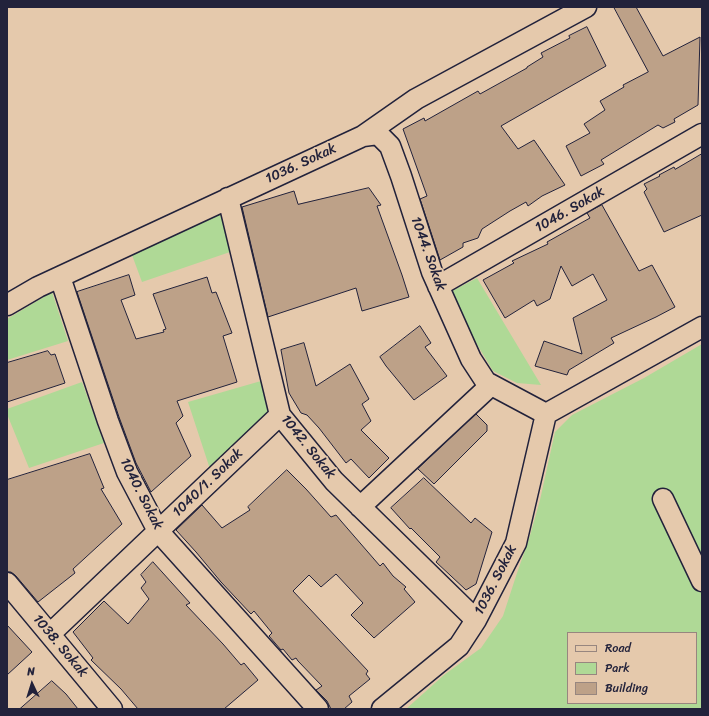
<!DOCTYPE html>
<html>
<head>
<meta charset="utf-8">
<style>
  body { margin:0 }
  #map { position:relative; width:709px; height:716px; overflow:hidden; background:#e5c9ac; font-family:Sriracha,sans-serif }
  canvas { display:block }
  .frame { position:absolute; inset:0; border:8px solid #22223b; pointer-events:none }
  .legend { position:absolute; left:567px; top:632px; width:130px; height:72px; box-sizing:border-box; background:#e5c9ac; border:1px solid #97867f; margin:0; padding:5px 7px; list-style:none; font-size:12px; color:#22223b }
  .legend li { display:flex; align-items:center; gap:8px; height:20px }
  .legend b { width:20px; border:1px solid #97867f }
  .north { position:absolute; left:12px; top:664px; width:40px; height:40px; -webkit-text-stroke:3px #e5c9ac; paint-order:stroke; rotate:356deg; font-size:11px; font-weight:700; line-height:16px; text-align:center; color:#22223b }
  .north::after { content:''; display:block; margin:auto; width:14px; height:18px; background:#22223b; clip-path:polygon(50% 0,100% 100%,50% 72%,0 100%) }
</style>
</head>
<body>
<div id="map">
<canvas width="709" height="716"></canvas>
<div class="frame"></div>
<ul class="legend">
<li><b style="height:5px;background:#e5c9ac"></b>Road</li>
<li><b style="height:11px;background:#afd996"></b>Park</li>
<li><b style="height:11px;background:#bda188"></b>Building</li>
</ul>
<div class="north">N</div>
</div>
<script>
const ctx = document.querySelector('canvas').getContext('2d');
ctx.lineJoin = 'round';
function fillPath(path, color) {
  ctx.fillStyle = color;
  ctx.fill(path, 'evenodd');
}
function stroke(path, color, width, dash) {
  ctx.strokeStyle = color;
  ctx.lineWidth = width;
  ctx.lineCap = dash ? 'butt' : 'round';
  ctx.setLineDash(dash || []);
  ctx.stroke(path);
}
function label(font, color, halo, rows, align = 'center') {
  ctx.font = font + ' Sriracha,sans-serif';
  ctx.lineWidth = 4;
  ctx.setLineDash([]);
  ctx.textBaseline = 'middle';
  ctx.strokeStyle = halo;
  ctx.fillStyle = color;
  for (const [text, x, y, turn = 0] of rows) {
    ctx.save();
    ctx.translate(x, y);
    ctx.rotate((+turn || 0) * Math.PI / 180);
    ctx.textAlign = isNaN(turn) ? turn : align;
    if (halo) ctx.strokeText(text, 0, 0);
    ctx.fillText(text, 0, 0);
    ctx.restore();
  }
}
fillPath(new Path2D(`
  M221,212L230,252L142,282L132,255Z
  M477,278L541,385L517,383L493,371L469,331L452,291Z
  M52,292L68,341L7,360V319Z
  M702,344V709H406L444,675L481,648L503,616L517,573L529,539L540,500L555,432L572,415L644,378ZM568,633H696V703H568Z
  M261,381L268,414L210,469L188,402Z
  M82,382L104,443L29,468L7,414V409Z`), '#afd996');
const building = new Path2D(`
  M614,7H636L663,56L700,37L698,105L674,119L675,122L663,128L658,125L601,160L604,164L581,176L566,146L590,133L584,124L605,110L600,101L624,87L623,85L648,72Z
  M587,27L606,66L501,126L518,149L534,140L565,185L542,196L528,206L526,202L510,211L482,229L478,238L463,243V247L440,260L420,199L427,196L403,129L424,118L425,121L478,91L480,94L527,68V67L543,57L541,53L570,38L569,36Z
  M702,154V215L664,232L644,192L647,189L644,184L660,176L659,175L674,167L675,169Z
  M369,188L381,205L377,206L402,275L409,297L362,311L356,288L268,317L242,207L294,191L298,204Z
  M602,205L639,271L652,265L675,307L656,317L611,338L614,343L569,370L567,375L535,366L544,341L582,354L573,318L607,300L593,274L572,286L561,266L550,299L537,306L534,300L505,318L483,280L514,263L512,261L548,244L547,242L590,218L587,213Z
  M129,275L135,295L121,300L136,339L164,332L163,330L166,329L153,294L207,277L212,293L216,292L232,333L223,336L237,382L177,401L183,416L176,423L191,456L151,492L136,463L119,417L77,292Z
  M420,326L431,343L425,347L447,376L414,400L386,366L380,357Z
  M304,343L316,386L350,364L369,399L362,404L371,421L361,430L389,458L369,478L351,459L346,463L319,428L307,415L301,413L289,393L281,350Z
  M48,351L51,355L55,354L65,383L7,402V363Z
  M476,414L487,425V431L434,484L418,469Z
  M90,454L104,488L101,489L122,524L73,569L75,573L38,602L16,576L11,572H7V480Z
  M287,470L306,489L331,517L336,515L341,521L380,566L383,563L393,576L406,587L404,589L415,602L374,638L351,615L363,603L336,574L321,587L309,575L293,591L368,671L366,674L370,679L349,696L352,702L344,709H331L327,701L316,690L322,686L298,661L296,658L292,660L283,649L281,650L269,636L272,633L254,611L251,614L221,582L196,552L176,530L202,505L222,528L250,510L248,507Z
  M424,478L471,523L475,518L492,532L476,584L466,590L436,562L440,557L411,528L410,529L391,508Z
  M153,562L190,603L186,605L223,644L241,665L244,663L258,680L224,709H138L121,689L91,660L93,658L73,632L104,601L128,624L149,599L141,588L146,582L141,575Z
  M7,625L32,652L7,675Z
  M52,681L66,694L78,709H20Z`);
fillPath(building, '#bda188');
stroke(building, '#22223b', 1);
const street = new Path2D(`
  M363,136L378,134L390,146L401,176L432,272L471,359L486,382L546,414
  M228,198L280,415L334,481L476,620
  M60,277L108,421L127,472L158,531L318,709
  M438,286L702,134
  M7,305L38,287L363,136L416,99L586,7
  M546,414L702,327
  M663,499L702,581
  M360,507L491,385
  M7,583L112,709
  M50,634L280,415
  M382,709L459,646L476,620L516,543L546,414`);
stroke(street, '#22223b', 23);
stroke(street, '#e5c9ac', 20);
label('14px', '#22223b', '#e5c9ac', [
  ["1036. Sokak",301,164,-25],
  ["1046. Sokak",570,210,-30],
  ["1044. Sokak",428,254,70],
  ["1042. Sokak",308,447,51],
  ["1040/1. Sokak",208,483,-44],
  ["1040. Sokak",141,494,63],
  ["1036. Sokak",496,580,-63],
  ["1038. Sokak",60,646,50]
]);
</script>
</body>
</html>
